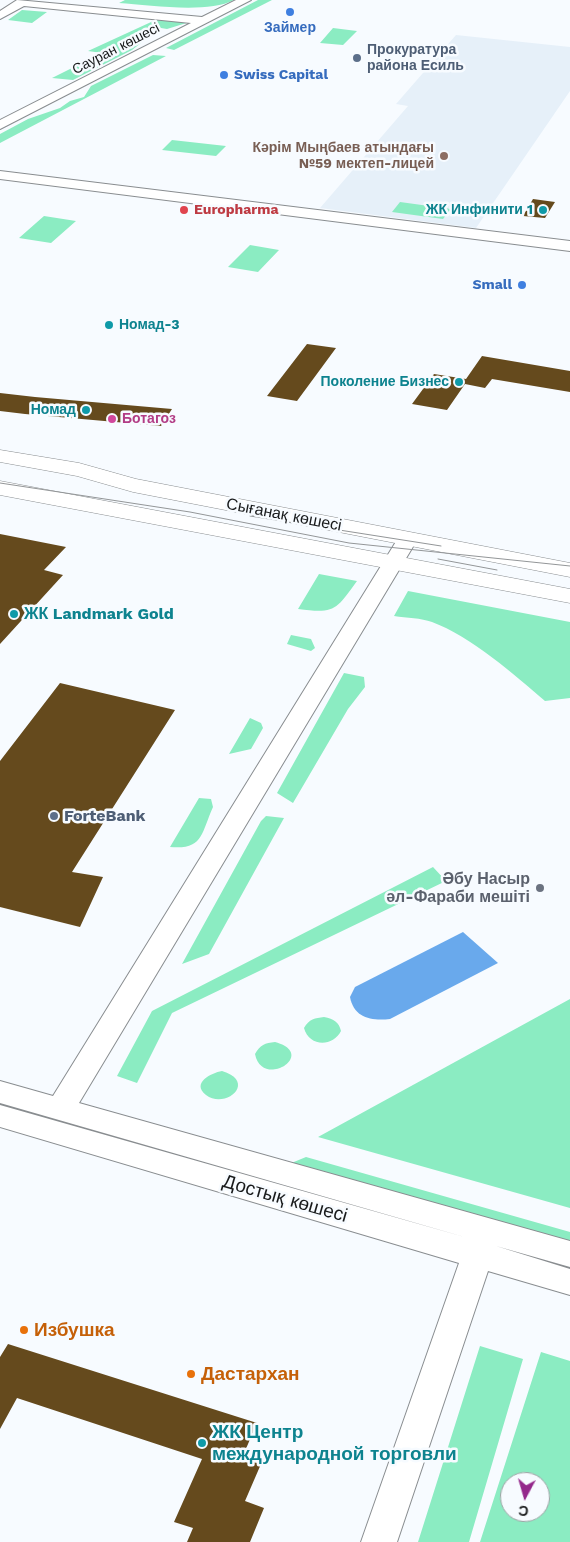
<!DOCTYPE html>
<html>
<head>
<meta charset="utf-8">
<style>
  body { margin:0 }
  #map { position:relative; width:570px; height:1542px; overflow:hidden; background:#f7fbff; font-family:"Work Sans",sans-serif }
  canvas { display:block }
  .north { position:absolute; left:500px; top:1472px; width:50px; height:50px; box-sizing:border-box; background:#f7fbff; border:1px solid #9ea1a4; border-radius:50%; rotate:186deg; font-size:14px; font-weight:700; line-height:20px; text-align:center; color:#181a1b }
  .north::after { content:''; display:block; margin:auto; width:18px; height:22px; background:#94288b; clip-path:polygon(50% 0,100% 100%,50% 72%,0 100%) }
</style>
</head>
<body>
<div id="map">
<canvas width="570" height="1542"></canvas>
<div class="north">С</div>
</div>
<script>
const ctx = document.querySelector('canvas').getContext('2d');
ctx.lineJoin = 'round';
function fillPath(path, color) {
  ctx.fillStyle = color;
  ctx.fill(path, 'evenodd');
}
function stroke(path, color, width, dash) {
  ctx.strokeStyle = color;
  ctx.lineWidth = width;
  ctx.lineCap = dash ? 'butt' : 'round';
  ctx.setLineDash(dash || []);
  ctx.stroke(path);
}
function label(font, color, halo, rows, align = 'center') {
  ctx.font = font + ' "Work Sans",sans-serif';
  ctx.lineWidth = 5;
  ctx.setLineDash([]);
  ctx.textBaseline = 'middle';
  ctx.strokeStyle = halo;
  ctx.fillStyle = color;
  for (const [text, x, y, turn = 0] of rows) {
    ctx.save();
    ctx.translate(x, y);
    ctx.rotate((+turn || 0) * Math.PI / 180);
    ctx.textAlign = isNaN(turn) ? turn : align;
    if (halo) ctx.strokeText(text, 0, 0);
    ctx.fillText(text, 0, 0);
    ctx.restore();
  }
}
fillPath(new Path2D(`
  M456,35L570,47V91L476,228L320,208L408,106L396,104Z`), '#e6f0f9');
fillPath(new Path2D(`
  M125,0H234C207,14 150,5 119,3Z
  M258,0H272L174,50L166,48Z
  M22,10L47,12L32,23L8,20Z
  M162,17L193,21L167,29L161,28L137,42L141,43L132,50L73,80L52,78L102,53L88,51Z
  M333,28L357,31L343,45L320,43Z
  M153,55L166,56L0,143V134L28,119L60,108L70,101L84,97L91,86Z
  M172,140L226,146L216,156L162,150Z
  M400,202L451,209L443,219L392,212Z
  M44,216L76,221L51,243L19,238Z
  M250,245L279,250L258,272L228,267Z
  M319,574L357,581C336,610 335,614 298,609Z
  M408,591L570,622V698L545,701C515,675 470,636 432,622C421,618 407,618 394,616Z
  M291,635L311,639L315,648L311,651L287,644Z
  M344,673L364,677L365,687L348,709L293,803L277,793Z
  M250,718L261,723L263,728L251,749L229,754Z
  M199,798L211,799L213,807C201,834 203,850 170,847Z
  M266,816L284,818L209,954L182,964L261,821Z
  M433,867L446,881L172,1013L137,1083L117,1076L152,1011Z
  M570,999V1208L318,1137Z
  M324,1017C334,1019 339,1022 341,1031C333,1047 309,1047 304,1028C309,1019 315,1018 324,1017Z
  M275,1042C319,1054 262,1090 255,1054C260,1045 265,1043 275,1042Z
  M222,1071C258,1082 225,1110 206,1095C191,1083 211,1073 222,1071Z
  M306,1157L570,1232V1247L289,1164Z
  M480,1346L523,1359L469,1542H418Z
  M541,1352L570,1361V1542H480ZM510,1482H540V1512H510Z`), '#8becc2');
fillPath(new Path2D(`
  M463,932L498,963L390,1019C371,1021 354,1018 350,997L355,987Z`), '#69a9ec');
fillPath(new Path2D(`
  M533,199L555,202L545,218L523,216Z
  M307,344L336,348L297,401L267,396Z
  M482,356L570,371V392L492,379L485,388L465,384L447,410L412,404L434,374L466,379Z
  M0,393L35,397L172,409L161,426L25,414L0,411Z
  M0,534L66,547L44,570L63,575L0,644Z
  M60,683L175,710L72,872L103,877L80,927L0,907V761Z
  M8,1344L257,1423L242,1458L261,1464L245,1501L264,1508L250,1542H187L193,1528L174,1522L202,1459L17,1398L0,1429V1357Z`), '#654a1d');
const minor = new Path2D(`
  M17,0L202,17L236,0H251L0,129V120L191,23L24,6L0,19V11Z
  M0,171L570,241V251L0,179Z
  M407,534L414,536L417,540L79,1103L570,1241V1267L496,1246L570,1269V1295L488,1271L397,1542H361L459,1263L0,1127V1105L468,1238L0,1103V1081L53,1096L397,540L400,536Z`);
const major = new Path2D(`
  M0,450L79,463L136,479L570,563V577L133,492L77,476L0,462Z
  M0,481L570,589V603L0,495Z`);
stroke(minor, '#898d90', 2);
stroke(major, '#898d90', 1);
fillPath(minor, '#fff');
fillPath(major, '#fff');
stroke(new Path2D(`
  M0,483L190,512L349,543L570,566
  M250,516L441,546
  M438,559L497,570`), '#939698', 1);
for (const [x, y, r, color] of [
  [290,12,5,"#3f7fe0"],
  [357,58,5,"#5c6f8a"],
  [224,75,5,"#3f7fe0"],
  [444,156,5,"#8d6e63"],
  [184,210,5,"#e0444e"],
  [543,210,5,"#0f9aa8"],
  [522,285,5,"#3f7fe0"],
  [109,325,5,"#0f9aa8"],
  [459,382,5,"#0f9aa8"],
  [86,410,5,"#0f9aa8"],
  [112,419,5,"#d1479c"],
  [14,614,5,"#0f9aa8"],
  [54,816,5,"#5c6f8a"],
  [540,888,5,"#6b7280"],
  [24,1330,5,"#e8710a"],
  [191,1374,5,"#e8710a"],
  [202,1443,5,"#0f9aa8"]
]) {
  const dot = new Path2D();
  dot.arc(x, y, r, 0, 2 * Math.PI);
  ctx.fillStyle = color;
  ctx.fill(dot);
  stroke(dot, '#f7fbff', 2);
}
label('bold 14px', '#366cbe', '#f7fbff', [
  ["Займер",290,28],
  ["Swiss Capital",234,75,"left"],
  ["Small",512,285,"right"]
]);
label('14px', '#181a1b', '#f7fbff', [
  ["Сауран көшесі",116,49,-27]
]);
label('bold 14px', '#4e5e75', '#f7fbff', [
  ["Прокуратура",367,50],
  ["района Есиль",367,66]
], 'left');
label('bold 14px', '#785e54', '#f7fbff', [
  ["Кәрім Мыңбаев атындағы",434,148],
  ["№59 мектеп-лицей",434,164]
], 'right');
label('bold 14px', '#be3a42', '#f7fbff', [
  ["Europharma",194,210]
], 'left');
label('bold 14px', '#0d838f', '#f7fbff', [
  ["ЖК Инфинити 1",533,210],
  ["Номад-3",119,325,"left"],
  ["Поколение Бизнес",449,382],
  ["Номад",76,410]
], 'right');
label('bold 14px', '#b23c85', '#f7fbff', [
  ["Ботагоз",122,419]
], 'left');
label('16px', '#181a1b', '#f7fbff', [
  ["Сығанақ көшесі",284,515,11]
]);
label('bold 16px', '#0d838f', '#f7fbff', [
  ["ЖК Landmark Gold",24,614]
], 'left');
label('bold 16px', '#4e5e75', '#f7fbff', [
  ["ForteBank",64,816]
], 'left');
label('bold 16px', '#5b616d', '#f7fbff', [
  ["Әбу Насыр",530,879],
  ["әл-Фараби мешіті",530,897]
], 'right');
label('19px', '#181a1b', '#f7fbff', [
  ["Достық көшесі",285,1199,16]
]);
label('bold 19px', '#c56008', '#f7fbff', [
  ["Избушка",34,1330],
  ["Дастархан",201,1374]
], 'left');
label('bold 19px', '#0d838f', '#f7fbff', [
  ["ЖК Центр",212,1432],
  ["международной торговли",212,1454]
], 'left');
</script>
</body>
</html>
